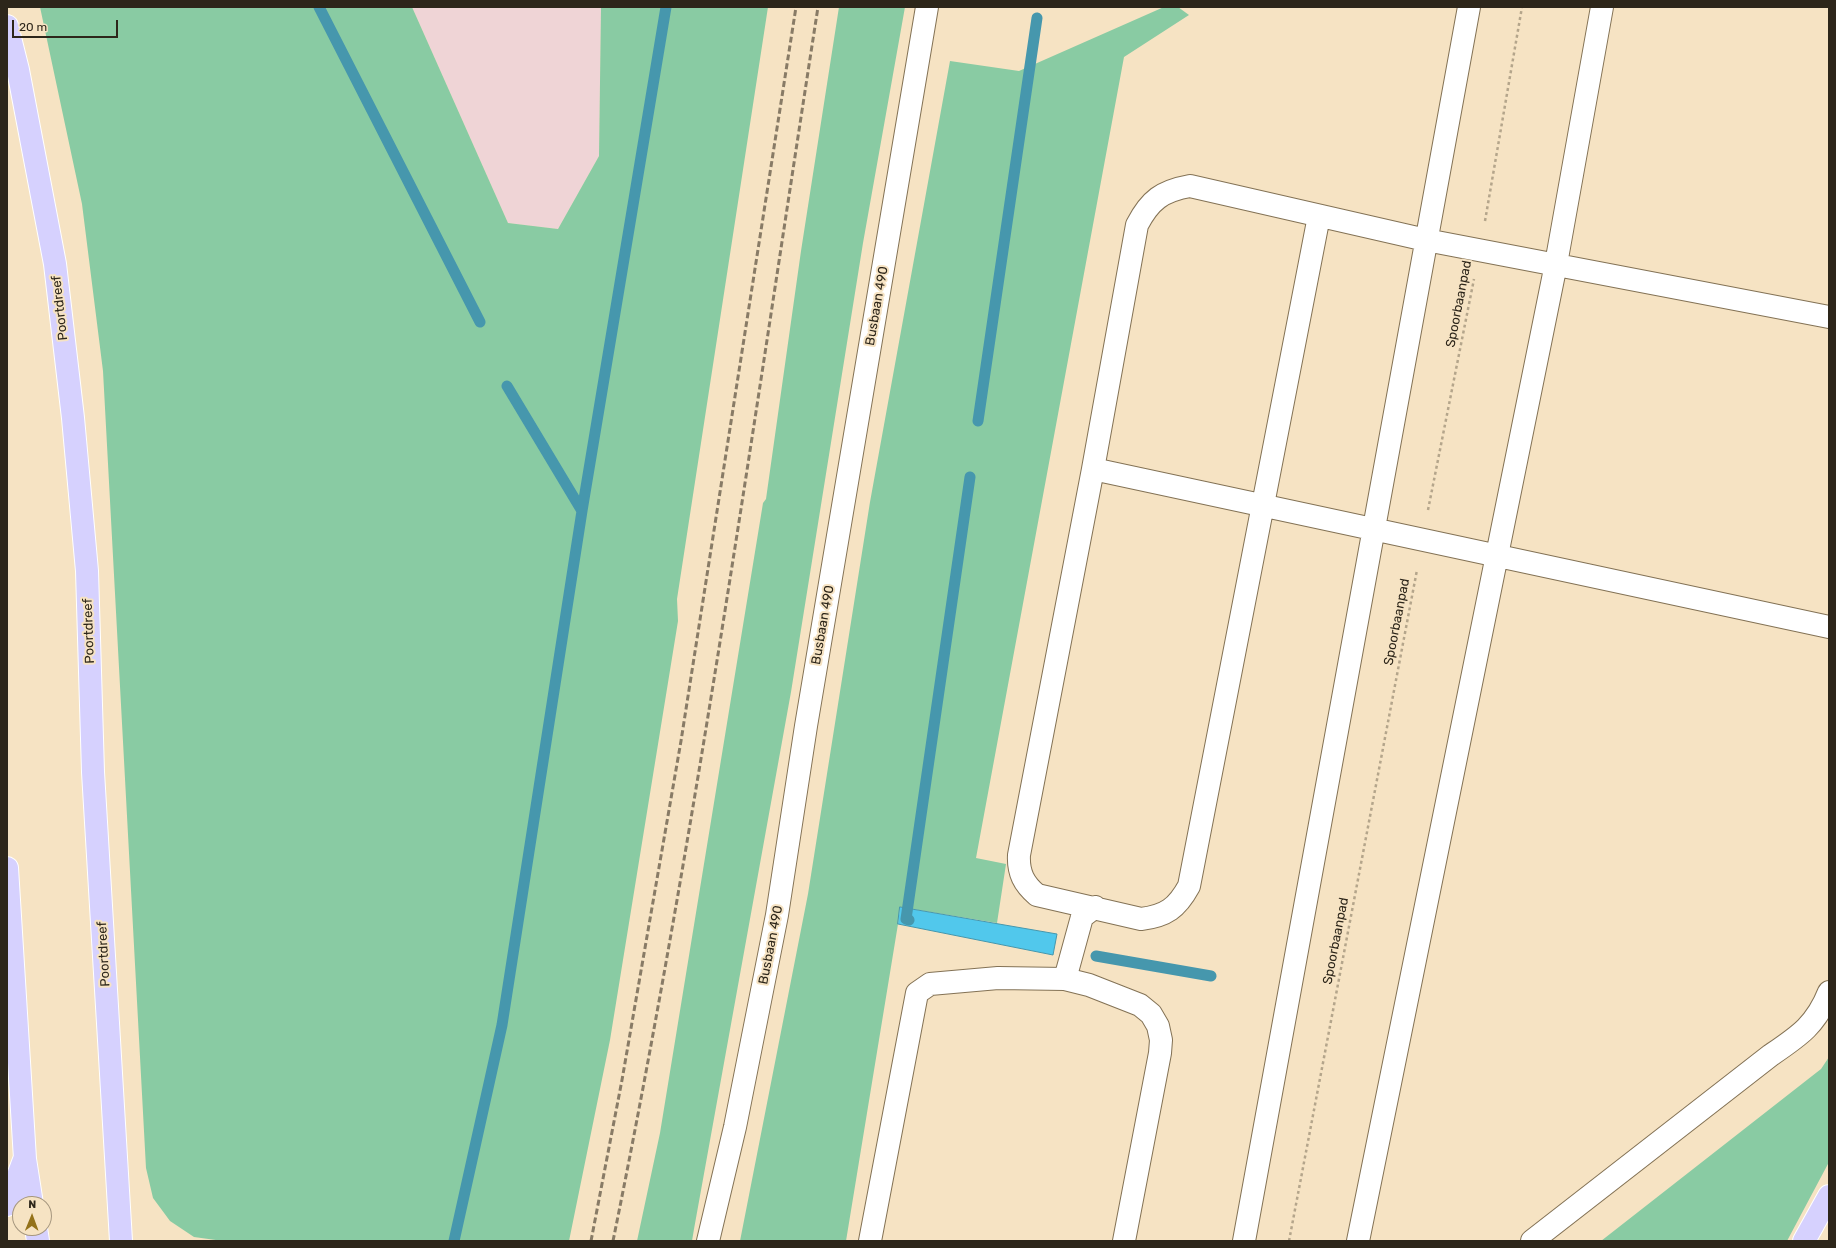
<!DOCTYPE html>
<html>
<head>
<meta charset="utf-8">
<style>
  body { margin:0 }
  #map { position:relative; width:1836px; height:1248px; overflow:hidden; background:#f6e3c3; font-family:Rubik,sans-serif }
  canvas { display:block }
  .frame { position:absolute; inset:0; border:8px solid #2d261a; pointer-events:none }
  .north { position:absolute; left:12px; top:1196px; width:40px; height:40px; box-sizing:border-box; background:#f6e3c3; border:1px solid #a6977f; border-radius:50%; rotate:1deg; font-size:11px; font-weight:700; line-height:16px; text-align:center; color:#2d261a }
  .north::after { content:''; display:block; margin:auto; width:14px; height:18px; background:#94721a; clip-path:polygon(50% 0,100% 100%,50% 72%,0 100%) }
  .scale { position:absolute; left:12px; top:20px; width:106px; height:18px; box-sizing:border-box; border:2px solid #2d261a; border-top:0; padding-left:5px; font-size:12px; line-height:14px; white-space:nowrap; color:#2d261a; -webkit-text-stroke:3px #f6e3c3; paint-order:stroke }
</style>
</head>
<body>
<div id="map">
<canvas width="1836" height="1248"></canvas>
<div class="frame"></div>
<div class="north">N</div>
<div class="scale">20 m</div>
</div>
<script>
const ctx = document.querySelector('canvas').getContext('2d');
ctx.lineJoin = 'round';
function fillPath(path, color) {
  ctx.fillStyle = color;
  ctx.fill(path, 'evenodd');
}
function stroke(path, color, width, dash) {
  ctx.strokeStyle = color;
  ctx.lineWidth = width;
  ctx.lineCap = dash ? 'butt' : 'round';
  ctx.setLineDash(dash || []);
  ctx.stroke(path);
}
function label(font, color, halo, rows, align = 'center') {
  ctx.font = font + ' Rubik,sans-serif';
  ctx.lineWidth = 4;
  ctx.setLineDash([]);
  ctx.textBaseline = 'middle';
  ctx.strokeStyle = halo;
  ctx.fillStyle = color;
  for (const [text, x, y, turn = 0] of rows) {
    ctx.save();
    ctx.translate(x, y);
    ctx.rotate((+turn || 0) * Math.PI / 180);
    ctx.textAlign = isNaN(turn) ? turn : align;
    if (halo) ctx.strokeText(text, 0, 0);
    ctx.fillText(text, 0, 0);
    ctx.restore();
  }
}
fillPath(new Path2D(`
  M412,7H601L599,156L558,229L508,223Z`), '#efd4d6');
fillPath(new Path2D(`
  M40,7H412L508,223L558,229L599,156L601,7H768L677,599L678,621L610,1040L569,1241H223L194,1237L170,1221L153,1198L146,1168L103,371L82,204Z
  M839,7H905L863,243L791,692L694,1229L692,1241H637L660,1133L763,503L766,499L801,251Z
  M1164,7H1178L1189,15L1124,57L976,858L1006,864L997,923L900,907L898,924L846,1241H740L808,894L870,502L950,61L1019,71Z
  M1829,1057V1162L1787,1241H1601L1821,1069Z`), '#89cba3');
const water = new Path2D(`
  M900,907L1057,934L1053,955L898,924Z`);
fillPath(water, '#51c8ec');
stroke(water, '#4697ad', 1);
stroke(new Path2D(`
  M319,7L480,322
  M507,386L582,511
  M978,421L1037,18
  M909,920L906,919L970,477
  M1096,956L1211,976
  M454,1241L502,1025L582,511L666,7`), '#4697ad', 11);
const minor = new Path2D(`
  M1829,317L1426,240L1190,186C1162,191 1150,200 1137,225L1093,469L1829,627
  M1093,469L1019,855C1018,873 1024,884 1037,895L1141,919C1166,916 1177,908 1189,886L1319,216
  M1065,979L1082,917L1095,907
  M708,1241L735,1127L777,915L806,726L927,7
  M870,1241L917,993L930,984L998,978L1065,979L1089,985L1140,1005L1151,1014L1158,1026L1161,1040L1160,1053L1124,1241
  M1244,1241L1469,7
  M1358,1241L1556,264L1602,7
  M1532,1241L1771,1055C1799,1036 1816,1025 1829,992`);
const major = new Path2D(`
  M7,26L18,70L55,264L73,418L87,571L93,772L121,1241
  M7,868L25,1159L32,1204
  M7,1205L24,1160
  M36,1228L38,1241
  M1804,1241L1829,1196`);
stroke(minor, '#837255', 24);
stroke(major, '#fff', 24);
stroke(new Path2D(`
  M1485,221L1522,7
  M1428,510L1474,279
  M1289,1241L1417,570`), '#b4a58b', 2.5, [3, 3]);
stroke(minor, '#fff', 22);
stroke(major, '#d6d1fe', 22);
stroke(new Path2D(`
  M591,1241L622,1080L681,741L796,7
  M613,1241C696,833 754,419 818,7`), '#887b66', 3, [6, 3]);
label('13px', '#2d261a', '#f6e3c3', [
  ["Spoorbaanpad",1459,304,-79],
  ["Busbaan 490",877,306,-80],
  ["Poortdreef",60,308,-96],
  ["Spoorbaanpad",1397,622,-79],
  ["Busbaan 490",823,625,-80],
  ["Poortdreef",89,631,-92],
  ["Spoorbaanpad",1336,941,-79],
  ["Busbaan 490",771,945,-79],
  ["Poortdreef",104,954,-93]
]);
</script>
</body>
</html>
